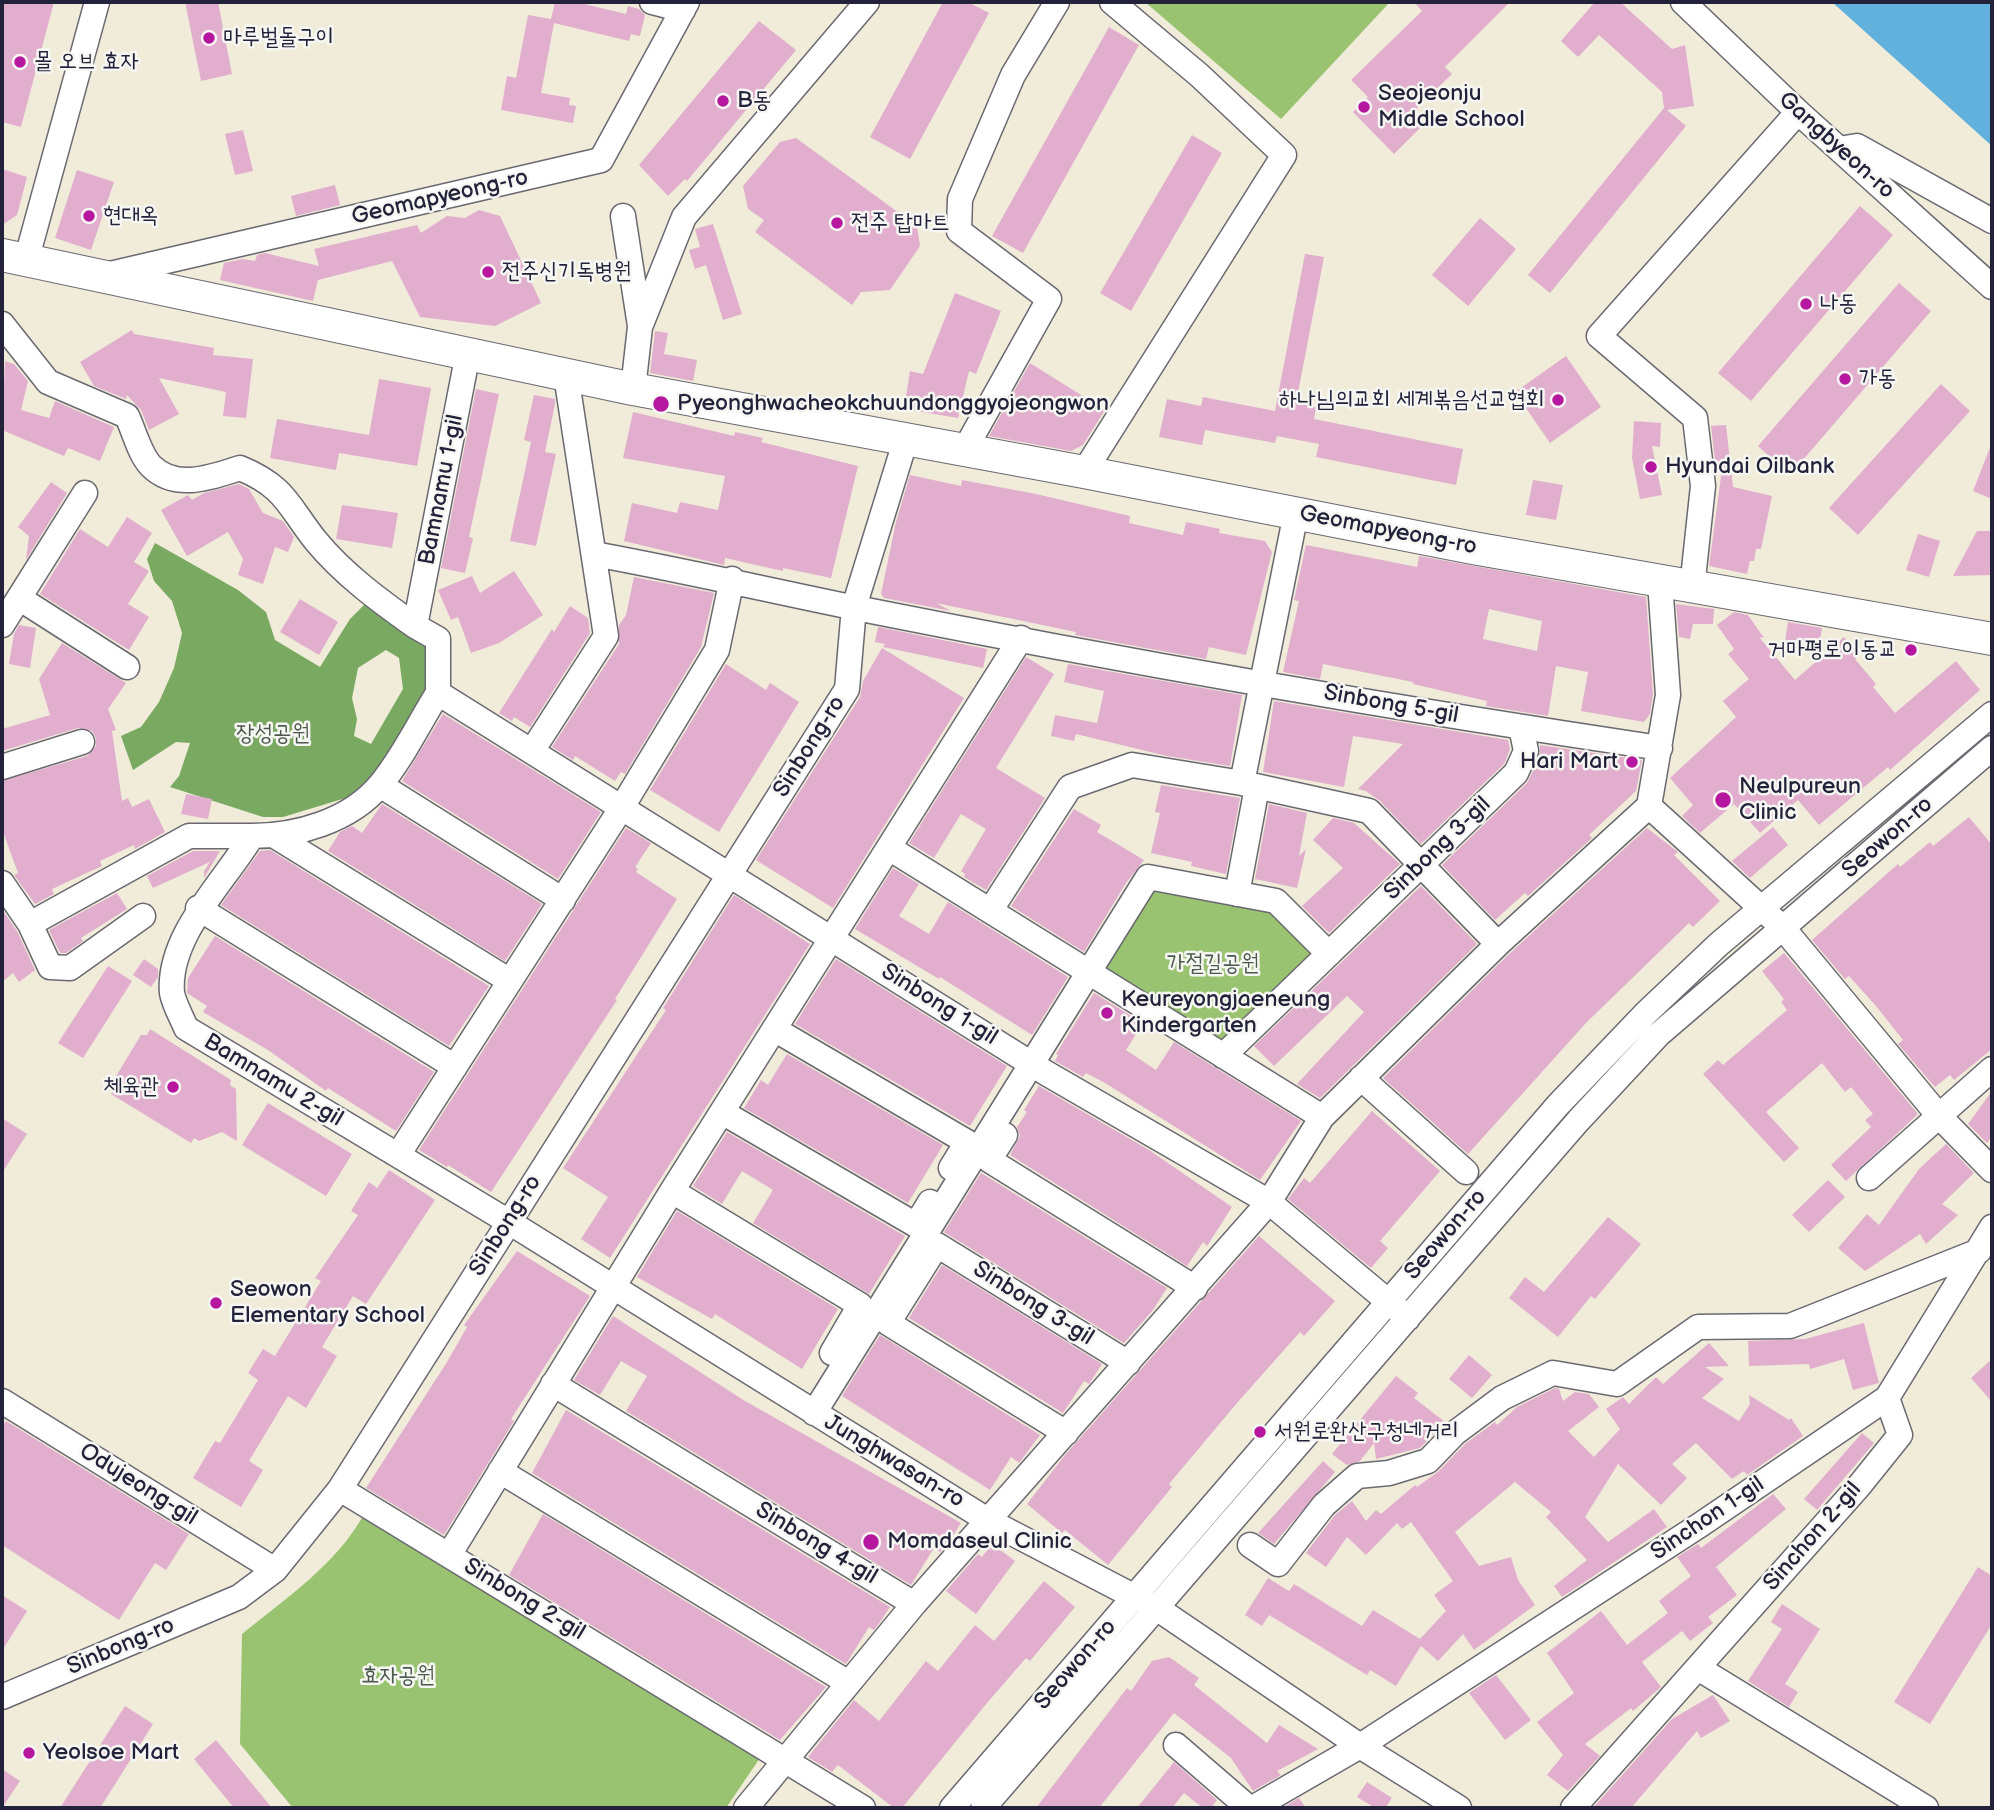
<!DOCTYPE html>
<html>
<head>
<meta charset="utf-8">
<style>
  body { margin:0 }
  #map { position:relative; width:1994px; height:1810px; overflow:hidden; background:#f0ecd9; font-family:"Balsamiq Sans",sans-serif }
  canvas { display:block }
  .frame { position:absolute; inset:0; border:4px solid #22223b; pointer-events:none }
</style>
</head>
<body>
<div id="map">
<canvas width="1994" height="1810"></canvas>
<div class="frame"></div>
</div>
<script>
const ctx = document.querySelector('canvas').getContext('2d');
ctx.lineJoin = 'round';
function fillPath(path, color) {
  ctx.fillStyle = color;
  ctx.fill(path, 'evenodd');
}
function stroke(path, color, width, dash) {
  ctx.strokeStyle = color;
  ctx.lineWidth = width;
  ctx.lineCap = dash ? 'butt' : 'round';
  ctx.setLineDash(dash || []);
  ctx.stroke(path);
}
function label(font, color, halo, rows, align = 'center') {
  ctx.font = font + ' "Balsamiq Sans","Poor Story",sans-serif';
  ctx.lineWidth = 5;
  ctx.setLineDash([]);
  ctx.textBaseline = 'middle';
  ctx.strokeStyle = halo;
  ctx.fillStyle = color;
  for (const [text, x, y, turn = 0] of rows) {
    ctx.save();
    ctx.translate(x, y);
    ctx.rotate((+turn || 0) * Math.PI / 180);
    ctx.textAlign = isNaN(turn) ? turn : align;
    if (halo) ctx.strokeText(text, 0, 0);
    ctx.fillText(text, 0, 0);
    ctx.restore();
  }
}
fillPath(new Path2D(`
  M1145,2H1390L1281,119Z
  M1148,877L1276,901L1329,954L1223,1056L1089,973Z
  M364,1514L762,1755L726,1808H293L240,1744L242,1634C285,1599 337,1564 364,1514Z`), '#99c370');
fillPath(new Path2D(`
  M155,543L238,590L266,612L275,640L320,667L350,619L367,602L428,642V690L376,772L349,797L283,817H263L170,787L179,776L190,743L176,742L133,770L121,736L141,727L159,702L174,668L182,633L172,601L154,581L147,559ZM386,650L399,658L403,689L371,744L354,736L357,719L352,698L358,668Z`), '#7aa962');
fillPath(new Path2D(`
  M1832,2H1992V146Z`), '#62b1dc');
fillPath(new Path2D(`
  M2,2H54L21,127L2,122Z
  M185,2H218L232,74L201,81Z
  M555,2H576L626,14L628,6L639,9L645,15L640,36L631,34L629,41L554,23L541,93L570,98L569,105L576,106L573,123L501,110L507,76L516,78L528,15L551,19Z
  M943,2H968L989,13L910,159L870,137Z
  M1414,2H1510L1445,67L1452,74L1413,112L1425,123L1394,154L1353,112L1368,97L1351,80L1422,11Z
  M1595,2H1620L1672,49L1685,45L1694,106L1667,110L1686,126L1550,293L1528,275L1664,108L1662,92L1599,35L1578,57L1561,41Z
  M759,21L796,50L687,181L685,179L668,196L639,165Z
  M1109,27L1139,45L1023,253L992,236Z
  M243,130L253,171L235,175L225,134Z
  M1192,135L1222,153L1131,311L1100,293Z
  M796,138L917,226L920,246L890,290L861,292L852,305L755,232L764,220L748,209L743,186L780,142Z
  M2,169L27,177L17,215L2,225Z
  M77,170L114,182L91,250L55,238Z
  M335,185L340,205L296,216L291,196Z
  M1860,206L1893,235L1751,401L1718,373Z
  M479,210L500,216L541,303L495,326L420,317L392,261L318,280L313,301L220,280L224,263L243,259L255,261L257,255L265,253L319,266L314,249L417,225L421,233L447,216L465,218Z
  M1480,218L1516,249L1468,306L1432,275Z
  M713,224L742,314L723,320L706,265L695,269L689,250L700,247L695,229Z
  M1305,254L1324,257L1296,403L1316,407L1314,419L1463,449L1456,485L1316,457L1319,444L1277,436L1275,443L1205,430L1202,445L1159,437L1167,399L1201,406L1203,397L1275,411Z
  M1899,283L1931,311L1790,475L1758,446Z
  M955,293L1001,311L976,374L969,371L958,418L904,409L910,371L923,374Z
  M132,330L134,334L214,348L213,355L253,359L246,418L223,416L226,392L159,378L179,414L149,430L141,410L127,395L126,399L94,386L80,362Z
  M655,331L668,333L664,354L697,360L693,381L650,373Z
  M1566,356L1601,407L1550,443L1515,392Z
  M5,361L14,364L28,381L21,410L49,418L55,401L114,427L100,461L68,448L64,456L2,430Z
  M1030,363L1105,410L1083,445L1071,451L989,436Z
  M379,379L431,388L417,466L339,453L336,470L270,458L277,419L369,435Z
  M1941,384L1970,411L1858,535L1829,508Z
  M476,389L499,394L469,537L473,538L465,573L441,568Z
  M534,395L555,399V404L545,452L556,454L536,546L510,541L531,442L524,440Z
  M633,412L734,436L735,432L763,438L761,442L858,466L831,578L783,568V571L725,558L724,565L624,541L632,503L677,513L680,502L718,510L725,476L623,458Z
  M1634,421L1661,423L1660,447L1652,446L1662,495L1640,499L1632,458Z
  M1726,425L1733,487L1772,496L1761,549H1756L1754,561H1750L1747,574L1709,566L1722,469H1716L1711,426Z
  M1991,445H1992V499L1973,491Z
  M910,475L961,486L962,480L1036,494L1130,516L1129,523L1183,535L1186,522L1220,529L1219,533L1265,541L1272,552L1246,655L1209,647L1206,659L1075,635L1076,632L936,603L951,611L884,598L881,594L896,522Z
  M1533,480L1563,485L1556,520L1526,515Z
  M51,482L67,493L26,560L29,536L18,527Z
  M239,484L249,489L263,513L283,521L294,537L288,552L275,547L263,584L238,575L243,559L228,532L187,556L161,510L188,495L192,500L204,493Z
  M342,505L398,513L392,548L336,539Z
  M127,517L152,533L134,562L149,571L128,604L149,617L129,650L40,594L80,529L108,547Z
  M1977,531H1992V575L1953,576Z
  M1918,534L1940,541L1929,577L1906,570Z
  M1306,545L1417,567L1419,556L1646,597L1653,694L1650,714L1644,722L1581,711L1588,672L1556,666L1548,716L1486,706L1487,701L1413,684V682L1323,664L1320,679L1283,672L1299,601L1294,600ZM1489,609L1542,621L1537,651L1483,639Z
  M514,571L543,615L499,643L471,653L458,617L451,620L438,590L472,576L480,593Z
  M634,577L714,593L701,647L625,774L621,772L615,781L575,756L573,760L552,747L619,644V625L626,615Z
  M300,599L338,622L319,655L280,632Z
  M1676,604L1714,609L1713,624H1693L1690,639L1679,637Z
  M570,606L588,618L590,633L530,727L514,717L512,721L499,713L552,629L554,632Z
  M1734,612L1748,615L1764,638L1759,637L1795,680L1844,637L1859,655L1855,659L1876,684L1873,687L1895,713L1956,661L1980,690L1890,770L1888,767L1819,825L1798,800L1760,833L1734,804L1700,833L1682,816L1693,805L1670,778L1736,717L1723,701L1749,679L1728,654L1734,649L1717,625Z
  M1788,622L1822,628L1819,647L1785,641Z
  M19,625L36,628L30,668L9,664L14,634Z
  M878,627L987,649L983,668L883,647L885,644L875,642Z
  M62,643L126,683L108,709L116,730L112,731L122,801L128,798L132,807L149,799L165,832L135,849L134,845L100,861L102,866L52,889L54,894L35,904L14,875L18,873L2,829V781L87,756L96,746V738L92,731L78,728L2,751V729L50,715L39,679Z
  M882,648L964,698L833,908L756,860L860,697L863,681Z
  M1026,657L1054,674L996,768L1045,798L986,890L964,877L965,874L961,871L986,829L961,814L934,858L909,843Z
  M726,664L766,690L770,683L799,702L719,832L650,790Z
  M1068,664L1242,695L1230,766L1167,756L1076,734L1074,741L1051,736L1055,715L1097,723L1104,691L1064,682Z
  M1274,701L1508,740L1510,749L1504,764L1421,844L1380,801L1366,791L1358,789L1403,744L1353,736L1344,787L1263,772Z
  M443,714L601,812L558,879L402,781Z
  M1540,745L1642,760L1636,791L1589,835L1592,838L1528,896L1525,893L1495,920L1442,865L1527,783L1540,757Z
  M1161,785L1240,798L1226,874L1191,866L1192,862L1151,853L1160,813L1155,812Z
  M186,794L212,799L208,819L181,814Z
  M382,804L542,904L505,961L328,851L340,832L352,826L362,833Z
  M1269,804L1307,813L1299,856L1306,849L1297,888L1255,879Z
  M1074,809L1101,825L1097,832L1144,860L1126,883L1084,952L1011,906Z
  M1969,817L1992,845V1049L1954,1080L1950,1075L1935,1087L1898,1044L1903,1040L1876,1006L1849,976L1845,979L1812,940L1898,864L1900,867L1930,842L1933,846Z
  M1333,818L1354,823L1400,864L1329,933L1302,906L1343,868L1313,840Z
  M1773,827L1788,845L1750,878L1732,861Z
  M626,828L651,843L635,867L638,869L636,872L677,899L615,999L617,1000L491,1192L448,1165L447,1167L419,1150Z
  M1647,828L1678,852L1674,855L1720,901L1693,927L1689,923L1586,1023L1468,1154L1383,1078L1508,955Z
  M270,850L489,986L449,1046L221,905L260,851Z
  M193,851H220L204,878V871L210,862L153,888L147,876Z
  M893,868L919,884L899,916L929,934L948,902L1068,977L1032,1035L940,977L939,979L855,929Z
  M1421,886L1477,944L1320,1098L1297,1084L1364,1012L1347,996L1274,1066L1254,1046Z
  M117,893L127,909L81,938L83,941L66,953H60L49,930Z
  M734,895L810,944L610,1258L581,1239L608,1197L563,1168L666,1010L663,1008Z
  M2,909L17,931L35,970L19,982L13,973L2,982Z
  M215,936L434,1072L396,1131L328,1088L326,1091L268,1050L203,1012L207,1006L187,993L188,978Z
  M1784,953L1918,1114L1846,1181L1831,1165L1871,1127L1865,1120L1873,1114L1851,1087L1845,1092L1822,1063L1766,1112L1799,1148L1784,1162L1703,1074L1718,1060L1723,1065L1787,1010L1781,1002L1784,999L1762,971Z
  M144,959L158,969V977L151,987L133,975Z
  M836,959L1007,1066L970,1126L795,1024Z
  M108,966L132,981L83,1058L58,1043Z
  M1094,993L1143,1023L1126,1050L1156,1070L1174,1042L1301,1121L1260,1180L1105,1083L1086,1073L1083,1077L1055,1061L1058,1055L1056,1054Z
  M150,1029L231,1080L230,1085L236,1089L237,1141L222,1132L199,1141L194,1138L191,1143L111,1094L114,1089L110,1086L141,1035H147Z
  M787,1054L943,1145L908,1203L744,1108L761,1080L768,1085Z
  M1039,1086L1149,1150L1232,1207L1207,1246L1203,1242L1187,1266L1010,1155L1020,1136L1017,1127L1027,1112L1024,1110Z
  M1992,1091V1136L1987,1143L1968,1124Z
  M268,1103L352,1154L326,1196L242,1145Z
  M1372,1111L1440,1171L1380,1241L1388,1248L1371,1268L1288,1199L1304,1178L1310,1183Z
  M2,1118L27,1134L2,1173Z
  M727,1132L905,1236L869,1294L753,1223L773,1190L742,1171L722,1204L693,1186Z
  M1946,1144L1974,1173L1942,1204L1958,1215L1926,1244L1920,1234L1865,1271L1838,1248L1867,1214L1879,1225L1919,1169Z
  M389,1170L435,1200L366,1304L353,1296L322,1347L337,1356L306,1408L288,1396L249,1461L263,1470L241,1507L193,1478L215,1441L220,1443L258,1380L248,1373L263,1349L275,1356L321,1281L315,1278L358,1215L351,1211L369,1182L377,1188Z
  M981,1173L1167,1288L1153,1310L1124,1343L944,1232Z
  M1828,1180L1845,1197L1809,1232L1792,1215Z
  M677,1211L838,1309L802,1369L715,1314L712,1319L637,1277Z
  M1608,1217L1641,1244L1595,1299L1591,1296L1558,1337L1509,1298L1525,1277L1544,1292Z
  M1259,1236L1335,1301L1304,1336L1300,1332L1237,1403L1169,1484L1172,1487L1108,1565L1065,1530L1062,1533L1027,1504L1065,1455Z
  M517,1251L590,1296L511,1419L514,1421L444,1535L366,1488L447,1362L467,1327L464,1325Z
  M942,1265L1102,1364L1089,1384L1084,1381L1063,1413L909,1318Z
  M613,1316L745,1401L961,1523L947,1545L940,1552L934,1548L911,1585L626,1411L647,1376L621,1361L600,1395L574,1380Z
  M1864,1323L1879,1383L1853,1390L1844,1359L1810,1369L1809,1364L1749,1366L1748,1341L1805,1339Z
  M880,1335L1040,1435L1019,1463L1011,1457L990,1490L842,1396Z
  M1709,1343L1729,1366L1705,1367L1724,1379L1702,1398L1739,1421L1750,1404L1749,1395L1789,1420L1791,1418L1803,1436L1747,1475L1744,1471L1732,1479L1696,1443L1672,1464L1687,1478L1661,1505L1618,1464L1585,1517L1608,1542L1654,1509L1667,1527L1562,1597L1554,1586L1587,1560L1546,1517L1551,1512L1515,1482L1455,1532L1479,1566L1511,1557L1518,1580L1535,1605L1474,1650L1463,1634L1438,1661L1421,1646L1396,1686L1370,1670L1367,1675L1269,1615L1262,1626L1245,1615L1268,1578L1289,1591L1294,1584L1362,1626L1373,1610L1420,1639L1446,1611L1434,1595L1453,1581L1411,1522L1402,1529L1397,1523L1366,1555L1347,1537L1326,1567L1306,1553L1335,1515L1352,1501L1366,1521L1376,1510L1381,1514L1415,1485L1417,1487L1439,1471L1465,1444L1495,1422L1497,1425L1517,1407L1555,1388L1559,1389L1563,1401L1575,1392L1589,1394L1599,1407L1568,1431L1594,1457L1620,1429L1606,1409L1623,1397L1629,1404L1656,1377L1663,1384Z
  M1469,1355L1492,1375L1472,1398L1449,1379Z
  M1992,1359V1402L1971,1378Z
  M1396,1376L1418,1393L1414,1398L1445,1422L1420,1448L1376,1459L1374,1443L1360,1461L1347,1465L1332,1454Z
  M566,1410L890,1607L880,1622L874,1630L869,1627L846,1664L532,1473Z
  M6,1421L189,1534L166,1570L155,1563L119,1620L2,1545V1427Z
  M1862,1433L1874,1443L1817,1510L1804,1499Z
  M1323,1461L1335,1472L1274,1544L1258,1533Z
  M1773,1494L1786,1509L1716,1567L1737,1595L1708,1617L1713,1623L1690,1641L1682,1631L1642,1662L1661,1687L1633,1711L1631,1708L1585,1744L1600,1756L1568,1791L1547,1775L1563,1755L1537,1722L1574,1693L1547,1653L1601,1611L1627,1645L1668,1613L1659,1601L1691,1576L1677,1557L1698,1544L1701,1548Z
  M543,1514L826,1687L780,1740L509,1575Z
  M992,1544L1015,1561L976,1614L946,1591L978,1554L982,1557Z
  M1978,1567L1992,1576V1624L1930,1724L1894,1702Z
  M1044,1581L1075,1607L1030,1661L1026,1658L987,1703L902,1808H894L838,1765L832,1772L808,1757L854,1700L879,1721L926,1661L938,1671L975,1625L994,1641Z
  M2,1595L27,1611L2,1651Z
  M1782,1604L1820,1629L1785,1684L1798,1692L1789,1707L1748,1681L1782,1629L1771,1622Z
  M1169,1657L1199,1678L1194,1685L1267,1743L1279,1725L1318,1749L1277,1771L1281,1775L1253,1791L1231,1758L1174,1713L1099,1808H1036L1127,1688L1131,1691L1152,1661Z
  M1496,1675L1531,1720L1505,1740L1469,1693Z
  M1713,1695L1730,1721L1701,1738L1697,1731L1631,1808H1593L1672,1719Z
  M125,1706L153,1724L100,1808H60Z
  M216,1740L272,1808H234L194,1759Z
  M1174,1762L1217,1800L1211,1808H1203L1184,1793L1172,1808H1137Z
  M2,1769L20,1781L2,1808Z
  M1367,1782L1392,1798L1385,1808H1375L1357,1797Z
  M1299,1798L1306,1808H1282Z`), '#e1aece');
const minor = new Path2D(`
  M652,2L683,10
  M1683,2L1798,112L1992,287
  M1839,149L1857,146L1992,221
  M623,216L640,326
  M26,261L97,2
  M106,275L601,160L687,2
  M2,324L48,382L127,416C134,431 140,455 151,466C176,491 212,477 240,468C286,487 288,506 316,541C344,575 380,601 415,626
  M468,353L415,626L438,639V693L1046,1073L1269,1202L1408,1318
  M633,389L640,327L684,217L867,2
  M964,451L1049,299L959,231L960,199L1013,75L1057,2
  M1084,472L1284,155L1199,75L1112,2
  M594,554C682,570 768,590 856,608C1122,661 1391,708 1660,748
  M1692,588L1703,486L1695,418L1599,336L1798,112
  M19,598L127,667
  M2,625L85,493
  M438,693C419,723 402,759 380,785C350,821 297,836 252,836C225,881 167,936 172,993C174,1004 182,1018 186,1028L509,1222L989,1521L1158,1609L1360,1746L1459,1808
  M532,751L606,636L566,375
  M2,767L82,742
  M1242,783L1296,513
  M380,785L563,900
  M1649,806L1783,928L1939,1116L1992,1170
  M275,836L510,981
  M889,848L1322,1117
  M2,883L30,924L50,967L70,968L143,916
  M1237,894L1257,787
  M198,908L455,1067
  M990,911L1070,787L1132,765L1242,783L1369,811L1498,944
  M30,924L189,836H252
  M774,1029L967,1142L951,1168
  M1223,1056L1516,773L1526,751L1521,727
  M1361,1078L1466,1172
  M722,1112L916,1225L930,1202
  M1005,1135L989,1160L1195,1288
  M398,1155L622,807L717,650L732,579
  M1869,1178L1992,1069
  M672,1191L860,1305L832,1353
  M553,1384L914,1604
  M2,1401L275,1570
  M814,1413L1148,877L1276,901L1329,954
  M1066,1433L888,1323L937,1245L1128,1363
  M500,1471L847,1682
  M340,1489L863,1808
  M1250,1545L1278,1564L1324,1505L1357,1476L1389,1473L1428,1461L1455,1433L1502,1398L1553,1373L1617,1384L1698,1327L1790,1326L1979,1251
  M449,1555L672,1191L1021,638
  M1698,1668L1926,1808
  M2,1697L239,1597L275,1570L340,1489L847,689L854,607L905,442
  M1176,1745L1249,1808
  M746,1808L914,1604L1269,1202L1322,1117L1498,944L1649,806L1668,695L1660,582
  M952,1808L1558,1105L1646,1013L1719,944L1992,714
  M983,1808L1578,1121L1658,1035L1992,748
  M1253,1808L1360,1746L1700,1525L1887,1398L1992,1227
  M1573,1808L1859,1486L1900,1435L1887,1398`);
const major = new Path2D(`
  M2,255L633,389L1084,472L1473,548L1992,639`);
stroke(minor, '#6a6972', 27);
stroke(major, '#6a6972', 34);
stroke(minor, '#fff', 24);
stroke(major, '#fff', 32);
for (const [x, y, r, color] of [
  [209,38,7,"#b5179e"],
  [20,62,7,"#b5179e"],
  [723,101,7,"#b5179e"],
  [1364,107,7,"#b5179e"],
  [89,216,7,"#b5179e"],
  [837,223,7,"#b5179e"],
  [488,272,7,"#b5179e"],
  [1806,304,7,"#b5179e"],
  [1845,379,7,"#b5179e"],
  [1558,400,7,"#b5179e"],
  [661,404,9,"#b5179e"],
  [1651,467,7,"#b5179e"],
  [1911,650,7,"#b5179e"],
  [1632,762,7,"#b5179e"],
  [1723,800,9,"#b5179e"],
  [1107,1013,7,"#b5179e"],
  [173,1087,7,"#b5179e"],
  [216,1303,7,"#b5179e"],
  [1260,1432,7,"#b5179e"],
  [871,1542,9,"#b5179e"],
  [29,1753,7,"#b5179e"]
]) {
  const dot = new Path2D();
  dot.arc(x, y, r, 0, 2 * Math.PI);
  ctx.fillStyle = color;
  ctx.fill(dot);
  stroke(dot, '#f6f6f2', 2.5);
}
label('23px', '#22223b', '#f6f6f2', [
  ["마루벌돌구이",223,38],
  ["몰 오브 효자",34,62],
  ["Seojeonju",1378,94],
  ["Middle School",1378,120],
  ["B동",737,101],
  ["현대옥",103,216],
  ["전주 탑마트",851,223],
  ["전주신기독병원",502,272],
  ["나동",1820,304],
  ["가동",1859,379],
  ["하나님의교회 세계볶음선교협회",1544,400,"right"],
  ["Pyeonghwacheokchuundonggyojeongwon",677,404],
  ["Hyundai Oilbank",1665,467],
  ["거마평로이동교",1897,650,"right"],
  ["Hari Mart",1618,762,"right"],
  ["Neulpureun",1739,787],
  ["Clinic",1739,813],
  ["Keureyongjaeneung",1121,1000],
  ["Kindergarten",1121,1026],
  ["체육관",159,1087,"right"],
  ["Seowon",230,1290],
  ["Elementary School",230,1316],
  ["서원로완산구청네거리",1274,1432],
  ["Momdaseul Clinic",887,1542],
  ["Yeolsoe Mart",43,1753]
], 'left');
label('23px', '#22223b', '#f6f6f2', [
  ["Gangbyeon-ro",1836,146,42],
  ["Geomapyeong-ro",440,198,-13],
  ["Bamnamu 1-gil",442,490,-79],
  ["Geomapyeong-ro",1388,531,11],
  ["Sinbong 5-gil",1391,705,10],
  ["Sinbong-ro",810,747,-58],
  ["Seowon-ro",1888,838,-41],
  ["Sinbong 3-gil",1438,849,-44],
  ["Sinbong 1-gil",939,1005,32],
  ["Bamnamu 2-gil",273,1081,31],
  ["Sinbong-ro",506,1226,-58],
  ["Seowon-ro",1446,1235,-49],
  ["Sinbong 3-gil",1033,1304,32],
  ["Junghwasan-ro",894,1462,31],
  ["Odujeong-gil",138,1485,32],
  ["Sinchon 1-gil",1708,1519,-34],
  ["Sinchon 2-gil",1813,1537,-49],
  ["Sinbong 4-gil",816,1544,31],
  ["Sinbong 2-gil",524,1600,31],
  ["Sinbong-ro",121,1647,-23],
  ["Seowon-ro",1076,1665,-49]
]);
label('23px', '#4c5a4e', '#f6f6f2', [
  ["장성공원",273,734],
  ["가절길공원",1213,964],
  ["효자공원",398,1676]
]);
</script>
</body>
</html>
